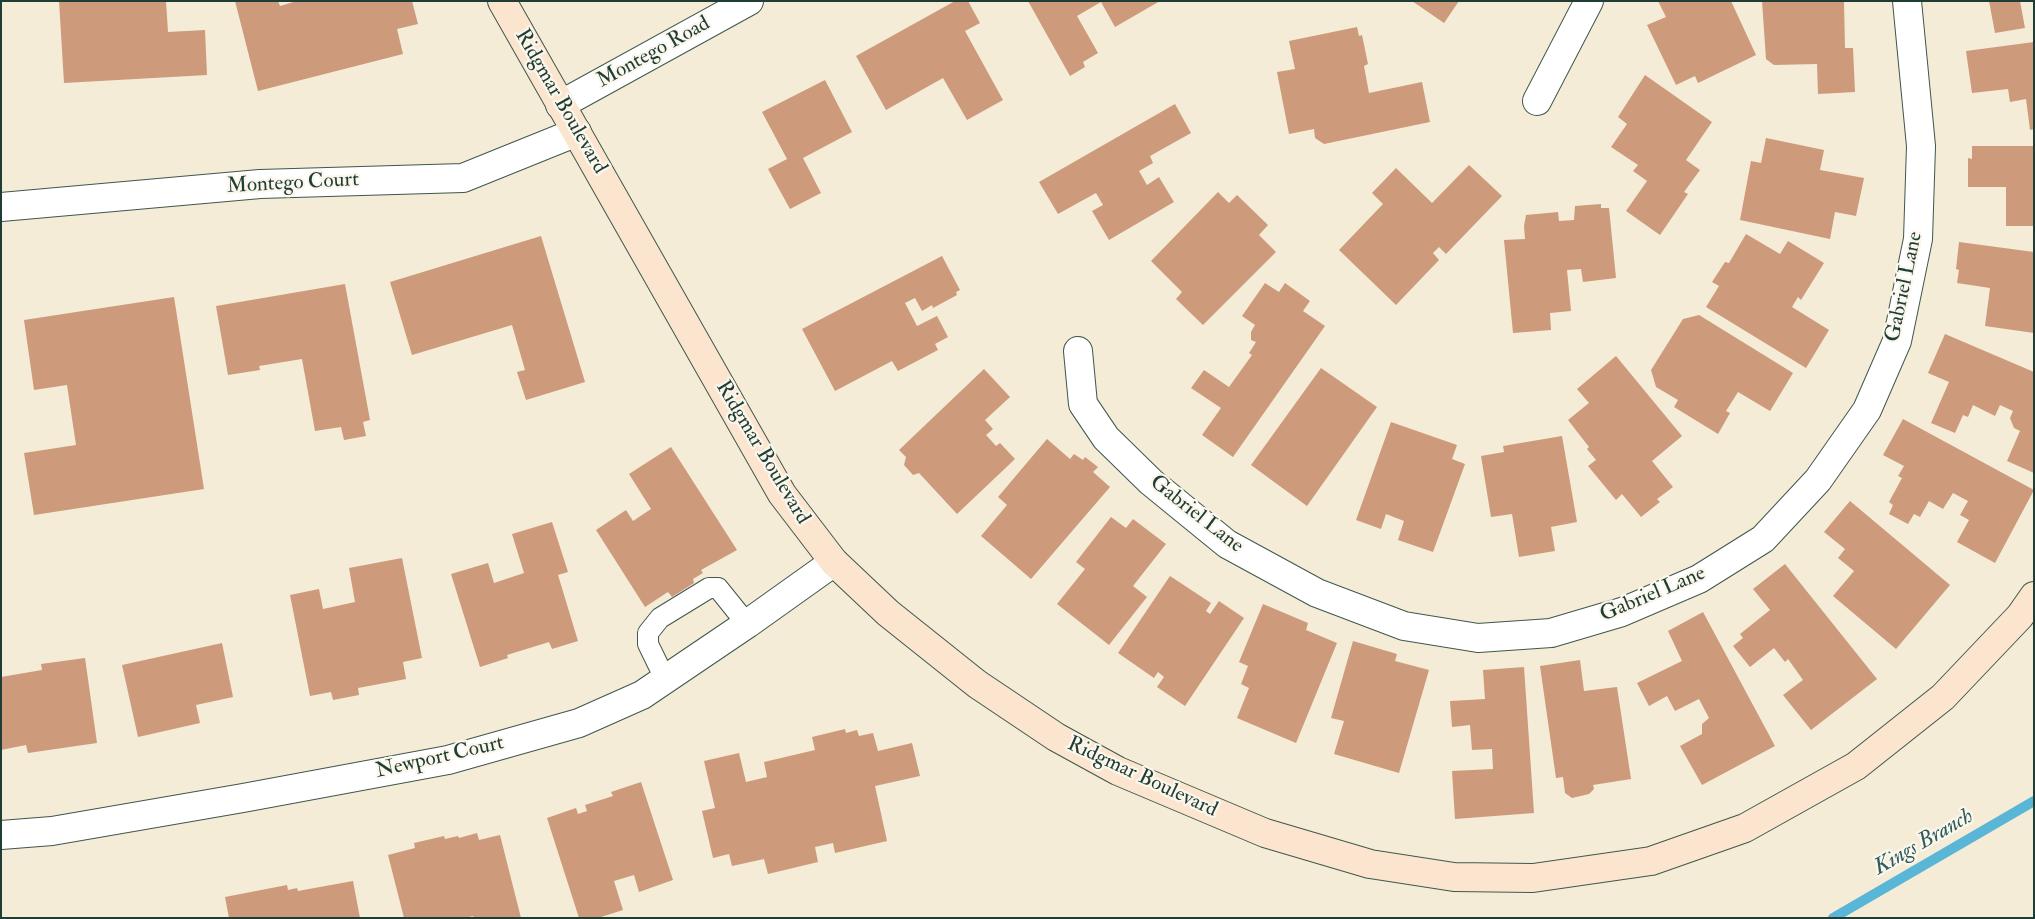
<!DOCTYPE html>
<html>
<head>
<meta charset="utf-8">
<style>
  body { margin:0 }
  #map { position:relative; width:2035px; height:919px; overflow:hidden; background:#f4ecd6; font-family:"IM FELL Double Pica",serif }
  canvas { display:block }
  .frame { position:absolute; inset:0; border:2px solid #1f3d34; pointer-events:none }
</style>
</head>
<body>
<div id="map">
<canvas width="2035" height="919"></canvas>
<div class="frame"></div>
</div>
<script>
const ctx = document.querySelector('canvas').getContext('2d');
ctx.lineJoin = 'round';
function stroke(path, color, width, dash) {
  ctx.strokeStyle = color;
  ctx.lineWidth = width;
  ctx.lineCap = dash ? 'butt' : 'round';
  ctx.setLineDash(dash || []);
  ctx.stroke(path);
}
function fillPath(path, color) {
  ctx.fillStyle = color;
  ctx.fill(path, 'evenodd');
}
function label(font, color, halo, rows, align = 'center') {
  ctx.font = font + ' "IM FELL Double Pica",serif';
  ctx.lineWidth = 4.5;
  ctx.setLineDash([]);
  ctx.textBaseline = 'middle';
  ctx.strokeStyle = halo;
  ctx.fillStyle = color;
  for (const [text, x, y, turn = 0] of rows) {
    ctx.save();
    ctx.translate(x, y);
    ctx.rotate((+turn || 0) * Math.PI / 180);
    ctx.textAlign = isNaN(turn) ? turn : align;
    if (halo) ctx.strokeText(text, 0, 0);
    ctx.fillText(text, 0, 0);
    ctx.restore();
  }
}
stroke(new Path2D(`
  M1833,918L2034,801`), '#59b6d7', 10);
fillPath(new Path2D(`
  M59,1H166L168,32L205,30L207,75L64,83Z
  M235,1H278L280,6L297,1H412L418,24L397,29L403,54L258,91Z
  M955,1H968L980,23L965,31L1003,100L967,120L943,78L886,110L856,56Z
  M1028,1H1160L1115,27L1101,2L1077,16L1098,53L1083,62L1085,67L1070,76Z
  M1412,1H1459L1444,23Z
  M1658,1H1731L1756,55L1698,83L1695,76L1676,85L1647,25L1666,17Z
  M1762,1H1844L1845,48H1853L1855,92L1818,94L1817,64L1774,65L1766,59Z
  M1989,1H2020L2025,28L1995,33Z
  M1357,27L1359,36L1362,35L1368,64L1364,66L1369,93L1422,82L1430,122L1324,144L1315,138L1314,129L1289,134L1277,72L1295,69L1289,41Z
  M2034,42V129L2030,130L2026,99L2010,102L2008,89L1972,93L1966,51Z
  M1645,75L1712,122L1686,160L1700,170L1684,192L1688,194L1660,235L1626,211L1647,181L1633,171L1638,165L1611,147L1627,124L1618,117Z
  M825,80L852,132L803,158L821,193L790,209L768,169L787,159L762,112Z
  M1175,104L1191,133L1150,156L1153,163L1139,171L1147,185L1159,177L1174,202L1109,240L1092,211L1103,205L1096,193L1058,214L1039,182Z
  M1766,138L1824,150L1820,170L1864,178L1856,216L1835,212L1830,239L1740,220L1751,161L1761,163Z
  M1972,146H2034V226H2006V187H1968V158L1972,159Z
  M1469,165L1502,196L1446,254L1439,247L1433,253L1439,260L1396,305L1339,250L1383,204L1372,193L1396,168L1432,203Z
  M1218,192L1229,203L1237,195L1268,225L1259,235L1276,252L1203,325L1176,299L1182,292L1151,261Z
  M1601,204V208H1609L1616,278L1583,282L1581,269L1567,270L1571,311L1550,313L1551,330L1513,333L1504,240L1525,239L1524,226L1526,215L1558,212L1559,221L1574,220L1575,206Z
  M1746,234L1780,254L1788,241L1824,263L1801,300L1798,297L1792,307L1829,330L1806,368L1706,307L1719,286L1712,282L1725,262L1729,263Z
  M541,236L585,382L526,400L517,372L525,370L512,325L412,355L390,282Z
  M1959,242L2034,252V333L1985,326L1990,288L1957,283L1959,270L1956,269Z
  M942,256L960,290L956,292L957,295L933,308L932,305L922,311L915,298L905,303L917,326L937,316L948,337L935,344L938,350L898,371L892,361L835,391L802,329Z
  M1265,283L1279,292L1285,283L1310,301L1303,311L1325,326L1233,457L1202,435L1221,408L1191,388L1204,370L1229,387L1252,355L1249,353L1256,342L1251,340V332L1255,325L1242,316Z
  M345,284L370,420L363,422L366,436L344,440L341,427L315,431L302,359L259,366L260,370L228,375L216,306Z
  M174,297L204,489L34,515L24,453L76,445L67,385L34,390L24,320Z
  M1699,315L1793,373L1770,411L1738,392L1726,411L1730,413L1718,434L1674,407L1678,400L1656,387L1651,370L1683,319Z
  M1945,334L2034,372V473L2007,461L2020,431L2014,428L2010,418L2013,411L2000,405L1995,416L1973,405L1968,417L1963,415L1955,433L1931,423L1949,382L1928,373Z
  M1616,356L1682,436L1652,461L1673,487L1657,499L1660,502L1641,517L1622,494L1616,500L1588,466L1596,460L1587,449L1589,447L1568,420L1589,403L1577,389Z
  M1321,368L1377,407L1307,506L1251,465Z
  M984,369L1010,397L985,420L993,429L986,435L996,446L1000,443L1015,459L957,514L919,473L913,475L904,465L906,457L899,450Z
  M1903,419L2034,490L1995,563L1957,542L1969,520L1960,515L1968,501L1953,493L1943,509L1929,501L1920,517L1914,514L1908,524L1889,514L1893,505L1889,502L1902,478L1898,476L1904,466L1883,455Z
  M1391,422L1457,445L1452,459L1465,464L1433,552L1398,540L1404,521L1386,514L1381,529L1356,520Z
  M1562,436L1577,522L1551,527L1555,551L1519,557L1512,514L1491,517L1481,456L1504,452L1503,446Z
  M1047,439L1070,459L1074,454L1083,460L1085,457L1098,467L1093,472L1110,487L1031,579L981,536L1007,505L998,497Z
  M671,447L737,550L701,570L703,573L693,579L694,583L672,597L668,592L645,607L596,530L626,510L633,521L651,509L629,474Z
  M1850,501L1950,585L1896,649L1833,596L1854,571L1838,558L1845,549L1824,532Z
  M1111,517L1126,528L1133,519L1166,544L1133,586L1147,597L1109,645L1057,604L1085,569L1076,562Z
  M552,522L568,572L558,575L578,641L552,649L549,642L507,655L508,658L480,667L451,574L488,563L494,583L524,573L512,534Z
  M402,558L422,658L403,662L406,679L358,688L359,695L333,700L331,692L310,696L290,595L319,589L323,609L355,602L349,568Z
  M1785,564L1877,679L1811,730L1783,695L1803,680L1788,659L1785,662L1774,648L1750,667L1733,646L1743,638L1740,634L1770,610L1753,589Z
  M1170,576L1211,603L1206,611L1210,614L1219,601L1244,618L1185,706L1157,687L1164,677L1158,672L1154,678L1118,653Z
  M1263,604L1308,623L1306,630L1337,643L1296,743L1237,718L1249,688L1241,684L1248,666L1239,662Z
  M1703,612L1775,746L1702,785L1680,746L1702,734V724L1709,718L1699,699L1675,711L1667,696L1649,706L1637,683L1682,661L1668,631Z
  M1353,641L1397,654L1395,661L1429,670L1399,773L1334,754L1344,721L1331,718Z
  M222,643L233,697L196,705L200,723L138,737L122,665Z
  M85,658L97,743L28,753L26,745L1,750V677L42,670L41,664Z
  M1580,660L1584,691L1617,687L1631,779L1593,785L1594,789L1589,794L1572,798L1565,793L1563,777L1556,778L1540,666Z
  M1524,667L1534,813L1455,819L1452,771L1493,769L1492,749L1472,750L1470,725L1452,727L1450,701L1485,699L1483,670Z
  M845,729L846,733L857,730L859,736L873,733L878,751L912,743L920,776L875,786L887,841L835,853L833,843L815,847L818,862L768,874L764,859L732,866L729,854L713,858L702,811L715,808L704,761L739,753L746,782L767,777L764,762L815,750L812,737Z
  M641,782L673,880L639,892L634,875L614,881L623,910L598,918H579L547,818L576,808L578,814L587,811L585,805L613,796L611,792Z
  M477,833L479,840L500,835L521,918H474L473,916L465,918H404L388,855L415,848L414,843L444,836L445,839L458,836L459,838Z
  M353,881L360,918H229L225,897L287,885L288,890L297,888L298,891Z`), '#cd9a7c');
const lane = new Path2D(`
  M665,679L648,644V633L660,618L709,588H718L747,624`);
const street = new Path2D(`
  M1537,101L1589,1
  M560,105L749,1
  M1,207L260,184L463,178L577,132
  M1078,351L1083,404L1106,438L1151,482L1227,544L1317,593L1404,626L1478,638L1551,633L1622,612L1699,579L1763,539L1818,480L1867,410L1897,341L1918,239L1921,146L1907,1
  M1,835L52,831L243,798L448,760L579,723L642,695L747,624L834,562`);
const secondary = new Path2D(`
  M502,1L782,494L834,562L888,613L977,684L1056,737L1118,771L1265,833L1370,864L1454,877L1533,878L1651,861L1745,828L1856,766L1943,697L2020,616L2034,596`);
stroke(lane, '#3f574c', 22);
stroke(street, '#3f574c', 30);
stroke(secondary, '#3f574c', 30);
stroke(lane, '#fff', 20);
stroke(street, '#fff', 28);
stroke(secondary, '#fce5cf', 28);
label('21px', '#1f3d34', '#fbf7ec', [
  ["Montego Road",654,53,-29],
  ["Ridgmar Boulevard",560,102,60],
  ["Montego Court",293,184,-3],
  ["Gabriel Lane",1905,287,-78],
  ["Ridgmar Boulevard",762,453,59],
  ["Gabriel Lane",1196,515,38],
  ["Gabriel Lane",1653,595,-23],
  ["Newport Court",440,758,-13],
  ["Ridgmar Boulevard",1142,778,25]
]);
label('italic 22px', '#2e5b5d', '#fbf7ec', [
  ["Kings Branch",1924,843,-30]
]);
</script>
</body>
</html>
